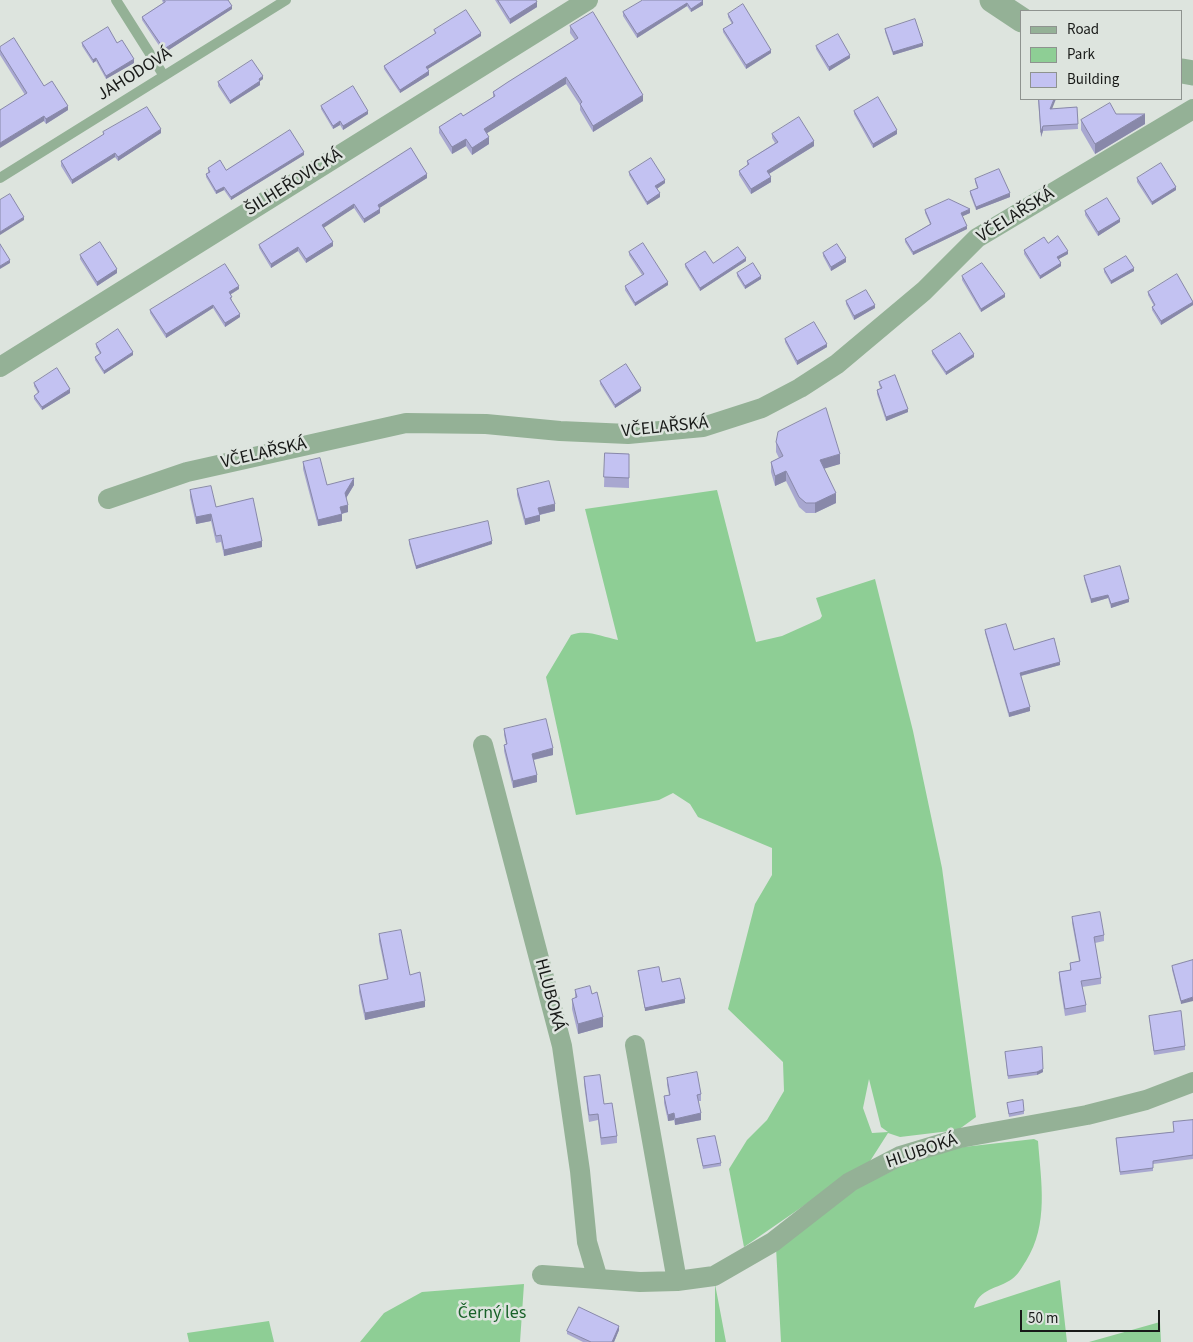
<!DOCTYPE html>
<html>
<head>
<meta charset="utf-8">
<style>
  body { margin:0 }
  #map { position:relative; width:1193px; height:1342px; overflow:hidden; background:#dde4de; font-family:"Source Sans 3",sans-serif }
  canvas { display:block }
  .legend { position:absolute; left:1020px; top:10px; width:162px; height:90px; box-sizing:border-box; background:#dde4de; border:1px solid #8e938f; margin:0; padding:6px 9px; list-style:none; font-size:15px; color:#181a18 }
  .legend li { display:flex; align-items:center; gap:10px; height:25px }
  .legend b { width:25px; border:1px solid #8e938f }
  .scale { position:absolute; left:1020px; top:1310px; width:140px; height:22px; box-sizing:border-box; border:2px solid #181a18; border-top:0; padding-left:6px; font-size:15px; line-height:18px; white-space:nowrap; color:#181a18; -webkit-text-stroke:4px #dde4de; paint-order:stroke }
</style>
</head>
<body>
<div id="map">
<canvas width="1193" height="1342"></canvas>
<ul class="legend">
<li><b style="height:6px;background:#94b196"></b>Road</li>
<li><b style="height:14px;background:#8ece95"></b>Park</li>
<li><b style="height:14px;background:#c3c2f2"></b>Building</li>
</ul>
<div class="scale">50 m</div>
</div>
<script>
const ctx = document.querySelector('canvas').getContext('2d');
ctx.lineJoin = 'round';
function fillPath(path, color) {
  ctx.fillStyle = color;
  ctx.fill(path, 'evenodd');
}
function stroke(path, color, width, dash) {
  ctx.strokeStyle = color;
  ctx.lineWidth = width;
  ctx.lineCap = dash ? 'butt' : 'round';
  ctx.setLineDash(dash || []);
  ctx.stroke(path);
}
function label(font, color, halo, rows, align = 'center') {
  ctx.font = font + ' "Source Sans 3",sans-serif';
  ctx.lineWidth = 5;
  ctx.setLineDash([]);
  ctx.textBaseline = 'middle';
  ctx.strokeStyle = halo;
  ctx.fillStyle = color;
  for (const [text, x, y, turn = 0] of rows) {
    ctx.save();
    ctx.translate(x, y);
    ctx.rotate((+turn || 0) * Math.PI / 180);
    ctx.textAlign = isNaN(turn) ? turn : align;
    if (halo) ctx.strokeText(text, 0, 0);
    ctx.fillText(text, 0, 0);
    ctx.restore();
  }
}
fillPath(new Path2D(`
  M717,490L756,642L782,636L820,619L822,616L816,598L875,579L913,731L942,868L976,1117L958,1130L900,1137L888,1133L865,1169L841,1180L744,1247L729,1169L747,1140L767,1120L784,1091L783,1062L728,1009L755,904L772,875V848L698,817L690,804L673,793L659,800L576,815L546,677L571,635C587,629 602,637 618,640L585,509ZM869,1079L881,1127L888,1132L872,1133L863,1108Z
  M1034,1139L1038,1141C1041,1182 1049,1224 1026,1261C1022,1267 1018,1275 1012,1279C998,1289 979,1288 974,1308L1060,1280L1067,1342H781L776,1247L847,1193L918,1158L955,1148Z
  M524,1284L520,1342H360L384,1313L422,1292Z
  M715,1284L726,1342H715Z
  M269,1321L274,1342H189L187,1333Z
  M1160,1322L1161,1342H1089Z`), '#8ece95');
stroke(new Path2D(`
  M116,0L164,76
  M0,178L286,0`), '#94b196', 10);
stroke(new Path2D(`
  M0,367L588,0
  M108,499L187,472L406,423L486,424L560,431L628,434L703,427L762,408L800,388L837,364L924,291L977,238L1193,109
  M483,745L562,1046L580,1171L587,1242L598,1279
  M635,1045L677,1281
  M542,1275L640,1282L677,1281L714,1276L773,1242L850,1182L900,1156L960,1138L1087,1115L1146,1100L1193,1082`), '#94b196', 20);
stroke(new Path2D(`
  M992,0L1022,20
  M1182,71L1193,73`), '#94b196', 25);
fillPath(new Path2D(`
  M162,0H228L232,9L164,53L142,20V17L163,3Z
  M495,0H536L537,7L510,24Z
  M702,0L703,5L691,12L687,6L637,38L623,16V12Z
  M728,14L771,53L746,69L723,32V29L732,24L728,17Z
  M570,26L643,101L593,132L580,110V105L566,84L487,133L489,144L472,155L466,146L452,154L439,133V127L463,116L493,97V92L575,40L570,33Z
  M885,29L923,46L893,55L885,32Z
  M434,30L481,36L428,69L429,75L400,93L384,69V66L435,34Z
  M82,43H117L134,63L106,79L96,61L93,63L82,46Z
  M816,46L850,58L829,71L816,49Z
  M0,47L44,86L68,110L46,124L25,95L0,55Z
  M263,79L260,81V85L230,104L218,86V82Z
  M1038,99L1052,109L1077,107L1078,129L1043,131L1041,137Z
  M321,106L368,114L343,130L340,125L333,129L321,109Z
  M854,111L897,134L873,148L854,114Z
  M1116,114L1145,124L1095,154L1081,130V120Z
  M103,132L161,133L118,161L115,157L72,184L61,166V161L103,135Z
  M772,134L814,146L769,174L771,182L751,194L739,175V171L747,166V161L775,143L772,138Z
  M411,148L427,178L379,208L380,213L364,223L354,208L323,227L333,246L306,263L298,251L271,268L259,248V245Z
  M304,155L231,200L224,190L216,194L206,177V174L208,173V168L226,170Z
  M629,172L665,183L657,189L660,197L647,205L629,175Z
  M1137,178L1176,190L1152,205L1137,182Z
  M975,179L1010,197L976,210L970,194V191L977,188L975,182Z
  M925,210L970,213L962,216L967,229L913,255L905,242V239L930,224L925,213Z
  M1085,211L1120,222L1098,236L1085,215Z
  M1048,243L1068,254L1059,259L1061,266L1040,279L1024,254V250Z
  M629,252L668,285L635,306L625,290V286L642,275L629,255Z
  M823,253L846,262L831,271L823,256Z
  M80,255L117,273L97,286L80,259Z
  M746,261L700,291L685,267V264Z
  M1104,269L1134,271L1111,284L1104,272Z
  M737,273L761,279L745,289L737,276Z
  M962,276L1005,297L981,312L962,280Z
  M239,289L230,295L232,300L231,301L240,317L225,327L213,308L166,338L150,313V310Z
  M1148,292L1193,305L1161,325L1152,310V307L1154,306L1148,295Z
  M846,301L875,308L854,320L846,304Z
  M785,339L827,347L797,365L785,342Z
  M96,344L133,355L104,374L95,360V357L100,354L96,347Z
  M932,351L974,357L946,375L932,354Z
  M600,381L641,391L615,408L600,384Z
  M879,382L908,412L886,421L877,394V390L881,389L879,385Z
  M34,383L70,393L42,410L34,399V396L38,393L34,386Z
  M776,442L840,464L824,468L836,503L815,513H806L799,507L786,481L775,486L771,472V462L779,458L776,452Z
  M605,453L629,454V488L604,487Z
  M303,462L327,485H354L346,498L348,512L342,514V521L318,526L303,469Z
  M517,489L555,511L540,515V521L525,525L517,495Z
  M190,490L216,507L262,547L224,556L221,542L216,543L211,521L196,524L190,497Z
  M409,540L492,544L416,569L409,544Z
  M1084,576L1129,602L1111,608L1108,598L1091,603L1084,579Z
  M985,630L1014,650L1060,665L1021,676L1030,711L1009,717L985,633Z
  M504,729L553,755L534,760L537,782L513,788L504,751V745L506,744L504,735Z
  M1072,917L1104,935V941L1095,943L1101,978V984L1082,987L1086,1005V1012L1065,1016L1059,979V972L1070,970V963L1079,961L1072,923Z
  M379,934L410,975L425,1007L365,1020L359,992V985L387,979L379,941Z
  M1193,960L1181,1004L1172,970V966Z
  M638,971L685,1003L645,1011Z
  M575,990L592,994L603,1027L578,1034L572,1009V999L575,998Z
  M1149,1016L1185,1046V1050L1154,1055Z
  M1005,1052L1043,1072L1037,1075L1008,1079Z
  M584,1077L604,1104L617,1136V1143L601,1145L598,1120L589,1122L584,1084Z
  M667,1078L701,1094V1101H698L701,1120L675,1125L674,1120L668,1121L664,1103V1096L669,1095L667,1085Z
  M1007,1103L1024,1111V1114L1009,1117Z
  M1193,1120V1159L1153,1164V1171L1120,1175L1116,1138L1174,1132L1173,1122Z
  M697,1139L721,1163V1166L703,1169Z
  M619,1330L614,1342H583L567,1334V1331Z`), '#a8a7d0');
fillPath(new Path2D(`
  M703,1V5L691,12V9Z
  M537,2V7L510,24V19Z
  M687,3V6L637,38V34Z
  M232,6V9L164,53V49Z
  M481,33V36L426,70V67Z
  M923,43V46L893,55V52Z
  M771,50V53L746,69V65Z
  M850,55V58L829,71V67Z
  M96,58V61L93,63V60Z
  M134,59V63L106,79V76Z
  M429,71V75L400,93V90Z
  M263,76V79L259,82V79Z
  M566,77V84L484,135V129Z
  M260,81V85L230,104V101Z
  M643,95V101L593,132V126Z
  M1054,99H1056L1050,114V109Z
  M68,106V110L46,124V119Z
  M368,111V114L343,130V126Z
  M1145,114V124L1095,154V144Z
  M44,116V121L0,148V143Z
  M340,121V125L333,129V126Z
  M1043,126V131L1041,137V132Z
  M161,129V133L118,161V157Z
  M897,130V134L873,148V144Z
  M489,137V144L472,155V148Z
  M466,139V146L452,154V147Z
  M814,141V146L767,175V171Z
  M304,152V155L231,200V197Z
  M115,153V157L72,184V180Z
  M427,174V178L378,209V205Z
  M771,177V182L751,194V189Z
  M665,180V183L655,190V186Z
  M224,187V190L216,194V191Z
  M1176,187V190L1152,205V202Z
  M660,193V197L647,205V202Z
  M1010,193V197L976,210V207Z
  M354,204V208L322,229V225Z
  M380,209V213L364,223V219Z
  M970,209V213L961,217V213Z
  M24,217V220L0,235V232Z
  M1120,219V222L1098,236V232Z
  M967,226V229L913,255V252Z
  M333,242V246L306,263V259Z
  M298,247V251L271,268V264Z
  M1068,251V254L1057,260V257Z
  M746,258V261L700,291V288Z
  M846,258V262L831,271V267Z
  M10,260V263L0,269V266Z
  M1061,263V266L1040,279V276Z
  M1134,268V271L1111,284V281Z
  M117,269V273L97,286V282Z
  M761,276V279L745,289V286Z
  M668,282V285L635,306V303Z
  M239,286V289L229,295V292Z
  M1005,294V297L981,312V309Z
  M1193,302V305L1161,325V321Z
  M213,305V308L166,338V334Z
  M875,305V308L854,320V316Z
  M240,314V317L225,327V323Z
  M827,344V347L797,365V361Z
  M133,352V355L104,374V371Z
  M974,354V357L946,375V372Z
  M641,388V391L615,408V405Z
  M70,389V393L42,410V407Z
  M908,409V412L886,421V417Z
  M840,454V464L820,470V460Z
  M786,471V481L775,486V476Z
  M354,478V485L345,500V493Z
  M836,493V503L815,513V503Z
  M555,504V511L538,515V508Z
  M348,505V512L340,514V507Z
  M211,514V521L196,524V517Z
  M342,514V521L318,526V520Z
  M540,515V521L525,525V519Z
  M262,541V547L224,556V550Z
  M492,541V544L416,569V566Z
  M1108,595V598L1091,603V599Z
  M1129,599V602L1111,608V604Z
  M1060,662V665L1020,676V673Z
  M1030,707V711L1009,717V713Z
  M553,748V755L532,760V754Z
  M537,775V782L513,788V781Z
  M1193,997V1001L1181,1004V1001Z
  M685,999V1003L645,1011V1008Z
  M425,1001V1007L365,1020V1013Z
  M603,1017V1027L578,1034V1024Z
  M1043,1069V1072L1037,1075V1072Z
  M674,1113V1120L668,1121V1115Z
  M701,1113V1120L675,1125V1119Z
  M619,1326V1330L614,1342H612Z`), '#8888a9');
const building = new Path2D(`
  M164,0H228L232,6L164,49L142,17L165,2Z
  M498,0H536L537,2L510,19Z
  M643,0H702L703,1L691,9L687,3L637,34L623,12Z
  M743,4L771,50L746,65L723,29L733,23L728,14Z
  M466,10L481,33L426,67L429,71L400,90L384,66L436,33L434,30Z
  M593,12L643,95L593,126L580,104L582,102L566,77L484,129L489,137L472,148L466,139L452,147L439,127L461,113L463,116L495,96L493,92L508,82L578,38L570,26Z
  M915,19L923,43L893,52L885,29Z
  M108,27L117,43L122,40L134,59L106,76L96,58L93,60L82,43Z
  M838,34L850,55L829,67L816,46Z
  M14,38L44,86L52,81L68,106L46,119L44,116L0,143V110L27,93L0,50V47Z
  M252,60L263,76L259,79L260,81L230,101L218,82Z
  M353,86L368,111L343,126L340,121L333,126L321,106Z
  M878,97L897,130L873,144L854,111Z
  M1039,99H1054L1050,109L1077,107L1078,124L1043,126L1041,132Z
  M1110,103L1116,114H1145L1095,144L1081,120Z
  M147,107L161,129L118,157L115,153L72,180L61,161L104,134L103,132Z
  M799,117L814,141L767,171L771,177L751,189L739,171L749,164L747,161L778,142L772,134Z
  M290,130L304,152L231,197L224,187L216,191L206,174L210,172L208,168L220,160L226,170Z
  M411,148L427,174L378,205L380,209L364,219L354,204L322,225L333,242L306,259L298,247L271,264L259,245Z
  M651,158L665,180L655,186L660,193L647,202L629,172Z
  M1161,163L1176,187L1152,202L1137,178Z
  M999,169L1010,193L976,207L970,191L978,188L975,179Z
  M10,194L24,217L0,232V200Z
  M1107,198L1120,219L1098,232L1085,211Z
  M949,199L970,209L961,213L967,226L913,252L905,239L931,224L925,210Z
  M1058,236L1068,251L1057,257L1061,263L1040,276L1024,250L1044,237L1048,243Z
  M100,242L117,269L97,282L80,255Z
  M643,243L668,282L635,303L625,286L644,274L629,252Z
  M0,244L10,260L0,266Z
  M837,244L846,258L831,267L823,253Z
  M738,247L746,258L700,288L685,264L705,251L713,263Z
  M1126,256L1134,268L1111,281L1104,269Z
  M753,263L761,276L745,286L737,273Z
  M982,263L1005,294L981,309L962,276Z
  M225,264L239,286L229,292L232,297L230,298L240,314L225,323L213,305L166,334L150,310Z
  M1177,274L1193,302L1161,321L1152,307L1155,305L1148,292Z
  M866,290L875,305L854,316L846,301Z
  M814,322L827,344L797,361L785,339Z
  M118,329L133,352L104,371L95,357L101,353L96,344Z
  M960,333L974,354L946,372L932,351Z
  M626,364L641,388L615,405L600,381Z
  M57,368L70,389L42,407L34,396L39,392L34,383Z
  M895,375L908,409L886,417L877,390L882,388L879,382Z
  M826,408L840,454L820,460L836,493L815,503H806L799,497L786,471L775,476L771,462L783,456L776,442L778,432Z
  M605,453L629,454V478L604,477Z
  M320,458L327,485L354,478L345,493L348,505L340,507L342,514L318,520L303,462Z
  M549,481L555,504L538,508L540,515L525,519L517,489Z
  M211,486L216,507L253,498L262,541L224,550L221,535L216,536L211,514L196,517L190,490Z
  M488,521L492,541L416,566L409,540Z
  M1120,566L1129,599L1111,604L1108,595L1091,599L1084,576Z
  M1006,624L1014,650L1054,638L1060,662L1020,673L1030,707L1009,713L985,630Z
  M546,719L553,748L532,754L537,775L513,781L504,745L507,744L504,729Z
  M1100,912L1104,935L1094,937L1101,978L1081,981L1086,1005L1065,1009L1059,972L1071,970L1070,963L1080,961L1072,917Z
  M401,930L410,975L420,972L425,1001L365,1013L359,985L388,979L379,934Z
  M1193,960V997L1181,1001L1172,966Z
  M659,967L662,982L680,978L685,999L645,1008L638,971Z
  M590,986L592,994L597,992L603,1017L578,1024L572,999L577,997L575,990Z
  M1181,1011L1185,1046L1154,1051L1149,1016Z
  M1042,1047L1043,1069L1037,1072L1008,1076L1005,1052Z
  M697,1072L701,1094L697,1095L701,1113L675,1119L674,1113L668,1115L664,1096L670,1095L667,1078Z
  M600,1075L604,1104L612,1103L617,1136L601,1138L598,1114L589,1115L584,1077Z
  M1023,1100L1024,1111L1009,1114L1007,1103Z
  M1193,1120V1155L1153,1161V1168L1120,1172L1116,1138L1174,1132L1173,1122Z
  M715,1136L721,1163L703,1166L697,1139Z
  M579,1307L619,1326L612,1342H591L567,1331Z`);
fillPath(building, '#c3c2f2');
stroke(building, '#8888a9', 1);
label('18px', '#181a18', '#dde4de', [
  ["JAHODOVÁ",135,75,-32],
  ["ŠILHEŘOVICKÁ",294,183,-32],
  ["VČELAŘSKÁ",1016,216,-32],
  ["VČELAŘSKÁ",665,428,-6],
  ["VČELAŘSKÁ",264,454,-13],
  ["HLUBOKÁ",549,995,75],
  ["HLUBOKÁ",922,1152,-19]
]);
label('18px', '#196229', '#dde4de', [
  ["Černý les",492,1314]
]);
</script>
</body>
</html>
